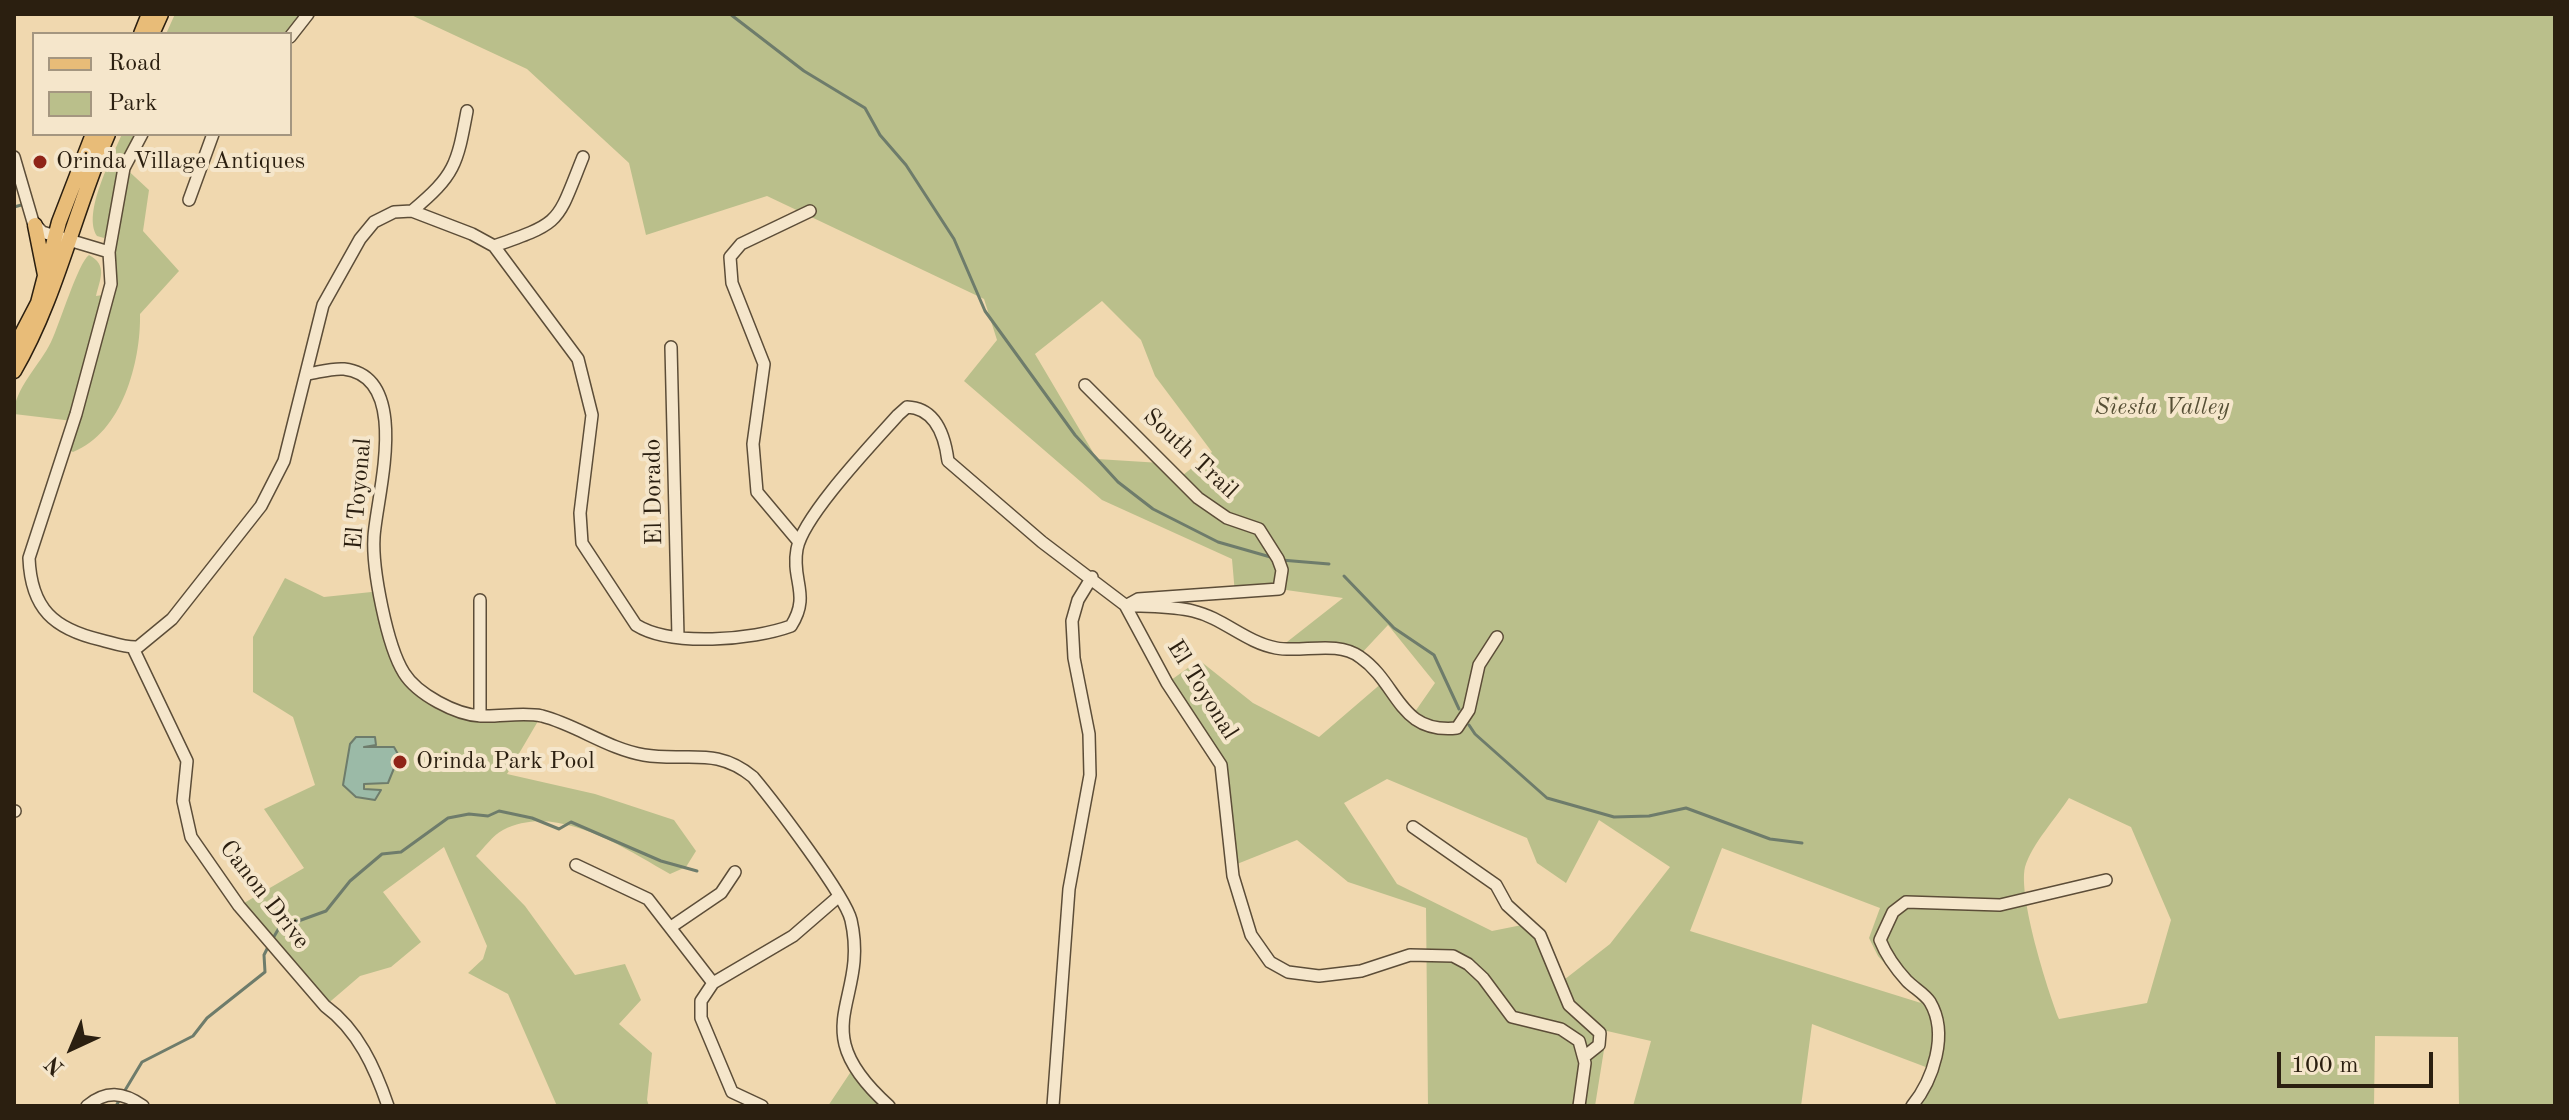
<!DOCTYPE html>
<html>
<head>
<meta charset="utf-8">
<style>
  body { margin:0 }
  #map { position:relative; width:2569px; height:1120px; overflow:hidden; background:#f0d8af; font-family:"Old Standard TT",serif }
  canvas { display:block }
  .frame { position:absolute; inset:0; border:16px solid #2b1f10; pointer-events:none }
  .legend { position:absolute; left:32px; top:32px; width:260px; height:104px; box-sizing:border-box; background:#f5e6cb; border:2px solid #a49680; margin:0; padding:10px 14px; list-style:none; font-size:24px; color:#2b1f10 }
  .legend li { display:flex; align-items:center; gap:16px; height:40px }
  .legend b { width:40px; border:2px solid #a49680 }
  .north { position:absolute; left:32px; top:1008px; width:80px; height:80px; -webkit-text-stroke:6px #f5e6cb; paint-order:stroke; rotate:224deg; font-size:22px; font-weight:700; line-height:32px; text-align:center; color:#2b1f10 }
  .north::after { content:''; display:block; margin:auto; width:28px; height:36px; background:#2b1f10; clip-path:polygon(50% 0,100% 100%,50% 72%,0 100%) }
  .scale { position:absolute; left:2277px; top:1052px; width:156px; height:36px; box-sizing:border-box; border:4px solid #2b1f10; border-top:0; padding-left:10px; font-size:24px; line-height:28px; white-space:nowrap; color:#2b1f10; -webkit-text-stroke:6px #f5e6cb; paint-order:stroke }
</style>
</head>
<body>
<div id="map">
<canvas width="2569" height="1120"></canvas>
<div class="frame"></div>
<ul class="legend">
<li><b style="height:10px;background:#e8bc78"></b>Road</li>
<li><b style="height:22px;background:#babf8b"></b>Park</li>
</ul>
<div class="north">N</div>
<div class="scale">100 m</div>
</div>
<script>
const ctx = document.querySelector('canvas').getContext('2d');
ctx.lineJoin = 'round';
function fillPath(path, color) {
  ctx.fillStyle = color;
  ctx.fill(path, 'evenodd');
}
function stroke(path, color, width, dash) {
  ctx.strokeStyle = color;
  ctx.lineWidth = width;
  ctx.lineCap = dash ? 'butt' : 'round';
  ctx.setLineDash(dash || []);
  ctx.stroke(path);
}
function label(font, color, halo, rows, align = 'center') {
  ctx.font = font + ' "Old Standard TT",serif';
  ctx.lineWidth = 8;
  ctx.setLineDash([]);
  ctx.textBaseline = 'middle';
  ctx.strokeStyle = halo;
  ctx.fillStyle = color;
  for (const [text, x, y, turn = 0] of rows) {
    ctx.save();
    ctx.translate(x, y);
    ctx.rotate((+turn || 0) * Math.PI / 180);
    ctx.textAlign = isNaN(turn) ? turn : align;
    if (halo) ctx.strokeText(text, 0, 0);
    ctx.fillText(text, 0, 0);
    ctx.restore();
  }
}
fillPath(new Path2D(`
  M175,14H303L286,34H166Z
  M409,14H2555V1106H2459L2458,1037L2375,1036L2374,1106H1912L1931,1069L1812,1024L1801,1106H1633L1651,1041L1607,1031L1595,1106H1428L1426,908L1348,882L1297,840L1232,866L1224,773L1167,683L1199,660L1253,703L1319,737L1383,682L1412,716L1435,683L1388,625L1359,656L1278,649L1343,598L1279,589L1235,594L1232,559L1102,500L964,381L997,340L984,299L767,196L646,235L629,163L527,69ZM1102,301L1141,340L1155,376L1212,452L1178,479L1161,463L1097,459L1035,354ZM1387,779L1527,838L1537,863L1566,883L1599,820L1670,867L1610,944L1560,983L1549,948L1522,925L1492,931L1397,884L1344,803ZM2069,798L2131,827L2171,920L2147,1003L2059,1019C2047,989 2018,896 2025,867C2032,844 2056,818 2069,798ZM1722,848L1880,908L1869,938L1878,956L1921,1003L1690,931Z
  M122,134H134L121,164L149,190L143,231L179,271L140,314C141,362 122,433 73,452L64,448L73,421L14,414C14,389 40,365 51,342C60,323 78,263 89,255C108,265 100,279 96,296L109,294V227L104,238L97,236C82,213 112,158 122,134Z
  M285,578L324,597L381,591L393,646L410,680L466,714L541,716L507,774L595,794L674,820L696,851L686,867L670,874C624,848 557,802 503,830C493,835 484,848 476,856L525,906L575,975L625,964L641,1000L619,1024L652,1053L647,1100L649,1106H557L508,994L468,973L483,959L487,946L444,847L383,892L421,942L391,967L360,976L325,1006L239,906L304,868L264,809L315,785L293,717L253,692V637Z
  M854,1067L889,1106H828Z`), '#babf8b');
const water = new Path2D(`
  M356,737H375L376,745L364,747H394L399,756L388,783L364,784V789L381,790L375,800L356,797L343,785L350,744Z`);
fillPath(water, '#9bbaa7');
stroke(water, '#6e7c6b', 2);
stroke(new Path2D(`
  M730,14L804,71L865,108L880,135L906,165L954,239L985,311L1075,435L1118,482L1153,509L1218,542L1274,558
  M14,207L25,204
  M1281,560L1329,564
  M1344,576L1394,628L1434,655L1459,709
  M1469,725L1475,734L1547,798L1614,817L1649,816L1686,808L1770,839L1802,843
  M272,940L279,928L326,911L350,881L382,854L401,852L448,818L469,814L488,816L499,811L532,818L559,829L571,822L661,861L697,871
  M124,1092L142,1062L193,1036L207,1018L265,972L264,955L268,947
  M116,1106L120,1099`), '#6e7c6b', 3);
const minor = new Path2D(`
  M290,37L308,14
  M142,134L124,168L109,252L111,284L76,414L29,558C31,609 54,629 101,640C113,643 126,648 138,647L172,619L261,506L284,461L323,305L360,239L374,222L394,212L412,211L472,234L494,246L578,359L592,415L580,513L582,543L636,625C671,647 753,640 791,626C811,595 791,580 797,549C803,516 874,442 898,415L907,407C936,408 945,437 948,461L1042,542L1125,605L1167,683L1221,765L1233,876L1251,935L1270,962L1288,972L1319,976L1361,971L1410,955L1453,956L1468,964L1483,978L1512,1017L1561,1029L1579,1041L1585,1063L1579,1106
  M14,157L33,222L42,232L109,252
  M189,200L213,134
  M412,211C455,175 457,165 467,111
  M494,246C563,222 556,224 583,157
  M671,347L678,637
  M308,374C320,372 332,368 344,369C413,377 376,498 374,537C372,569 387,646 404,673C417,694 456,715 481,716C501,717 522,712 542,716C577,725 608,749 644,755C687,762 716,746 753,777C773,801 845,895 851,920C870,1003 801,1027 889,1106
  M1085,385L1198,498L1227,518L1259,529L1278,559L1282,570L1279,589L1138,599L1129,604
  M799,542L757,492L753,444L764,364L732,283L730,257L741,244L810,211
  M480,600V716
  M1125,605C1147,607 1172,606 1193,611C1223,618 1245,642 1276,648C1302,653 1337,640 1360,657C1399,684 1398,734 1457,728L1469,710L1479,665L1497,637
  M133,648L187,761L183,801L191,837L239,906L325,1006C358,1030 375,1068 388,1106
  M14,811H15
  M1413,827L1496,885L1507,905L1540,935L1569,1005L1600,1033L1599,1045L1584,1057
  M576,865L648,899L713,983
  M671,927L721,893L735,872
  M87,1106C106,1090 123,1092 143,1106
  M762,1106L732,1092L701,1018V1001L713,983L793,936L838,897
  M1053,1106L1069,889L1090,775L1089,734L1074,658L1072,621L1078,600L1092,577
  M1912,1106C1933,1080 1949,1034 1930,1002C1925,994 1914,988 1907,981C1896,969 1886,955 1880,940L1893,912L1906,902L2000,905L2106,880`);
const major = new Path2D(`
  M141,34L149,14
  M152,34L161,14
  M35,225L45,275
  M14,349L38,303L59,222L93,134
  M14,371C57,297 74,212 108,134`);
stroke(minor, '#5c4d38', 14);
stroke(major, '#2b1f10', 17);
stroke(minor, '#f5e6cb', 11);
stroke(major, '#e8bc78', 14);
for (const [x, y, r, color] of [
  [40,162,8,"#8f2418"],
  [400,762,8,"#8f2418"]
]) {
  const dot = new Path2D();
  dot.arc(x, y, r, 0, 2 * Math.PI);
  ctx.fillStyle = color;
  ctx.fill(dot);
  stroke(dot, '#f5e6cb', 3);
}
label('24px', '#2b1f10', '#f5e6cb', [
  ["Orinda Village Antiques",56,162],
  ["Orinda Park Pool",416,762]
], 'left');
label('italic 24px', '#564f35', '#f5e6cb', [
  ["Siesta Valley",2162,408]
]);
label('24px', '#2b1f10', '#f5e6cb', [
  ["South Trail",1190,454,43],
  ["El Dorado",654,492,-91],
  ["El Toyonal",359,494,-85],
  ["El Toyonal",1202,690,58],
  ["Canon Drive",264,895,52]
]);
</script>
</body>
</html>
